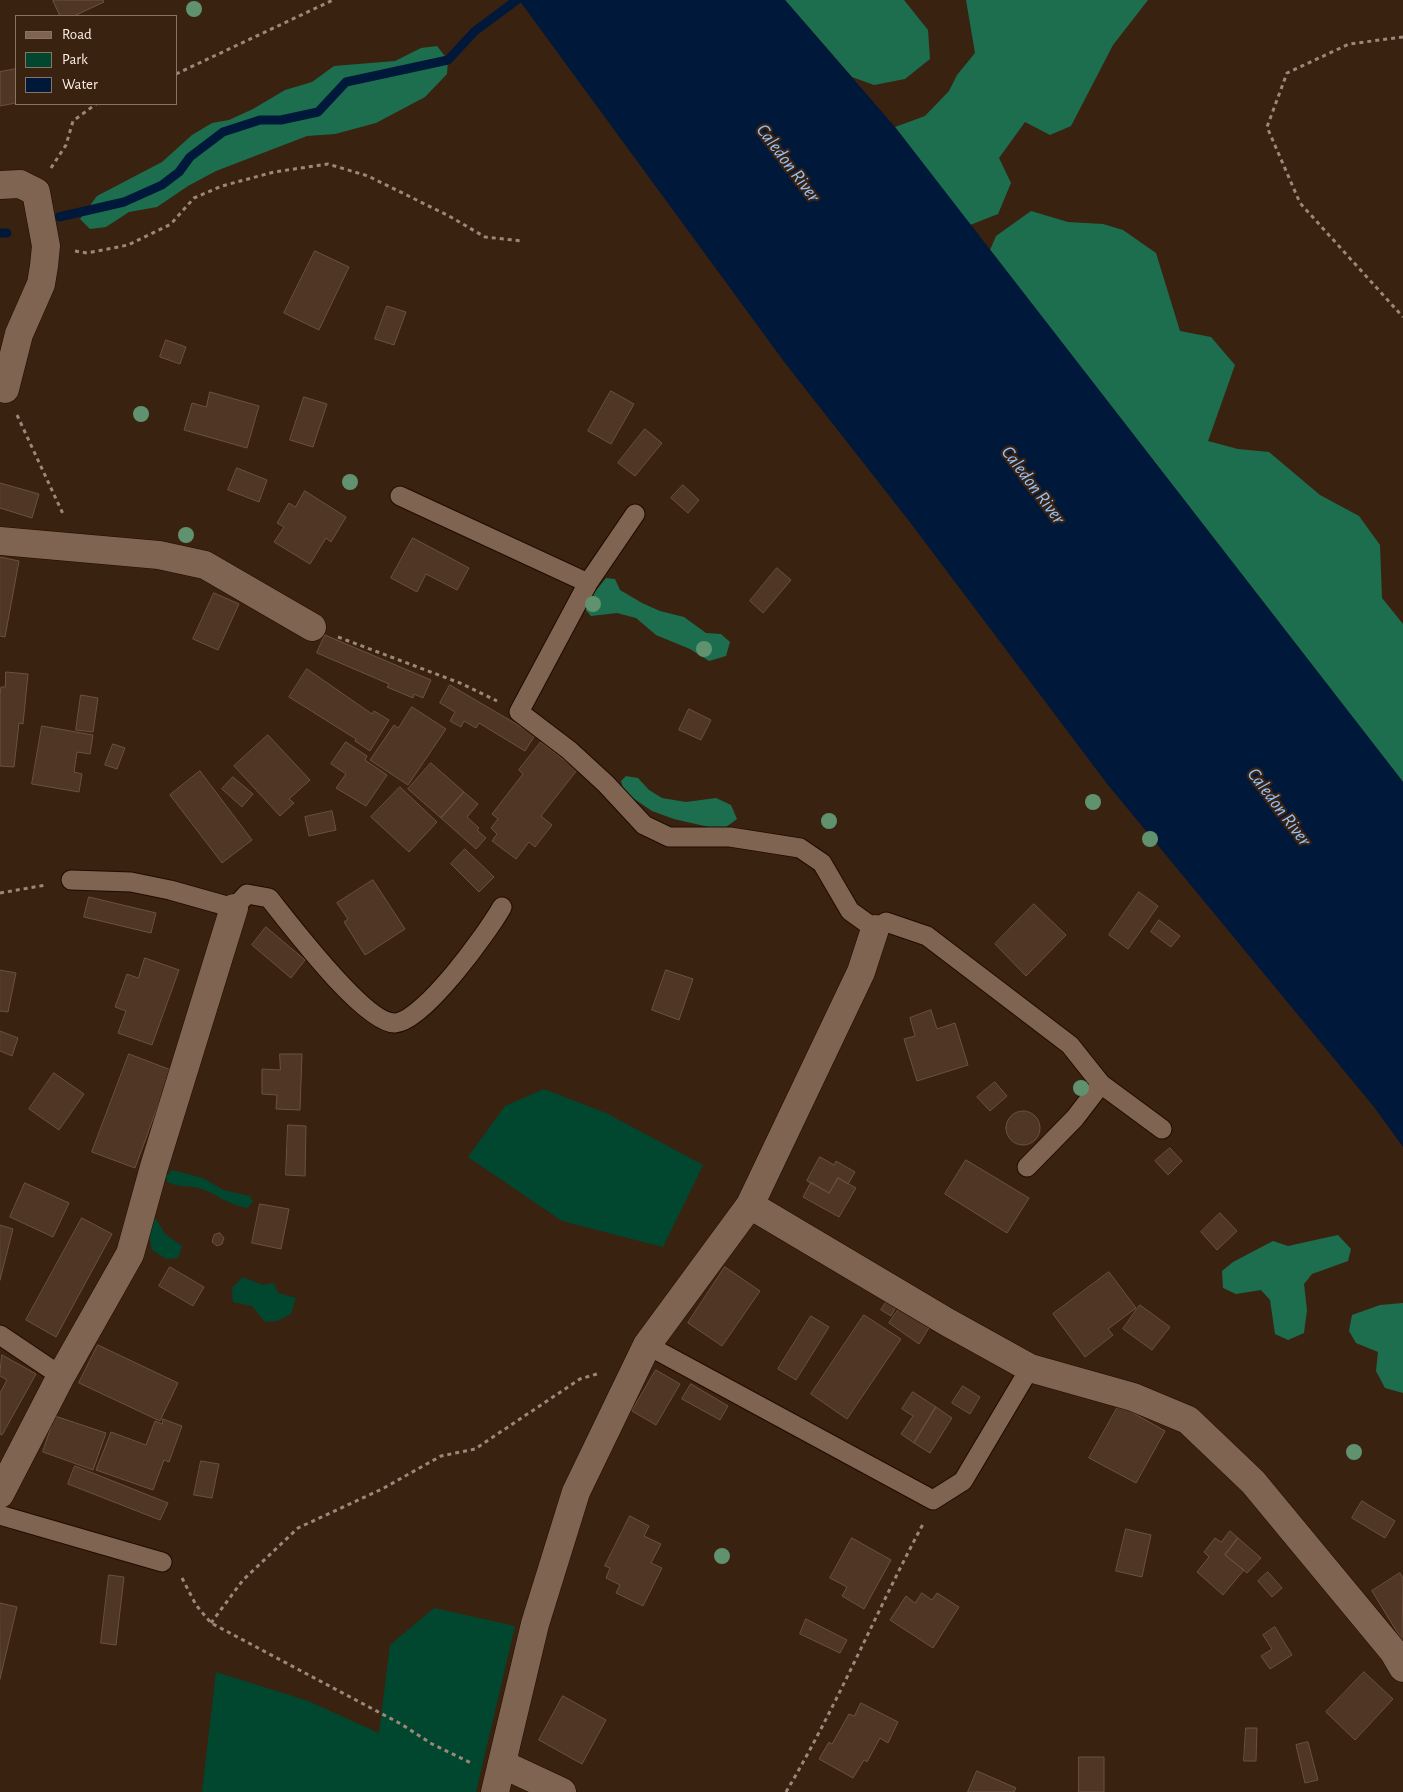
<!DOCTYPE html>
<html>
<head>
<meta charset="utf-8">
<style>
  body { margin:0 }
  #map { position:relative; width:1403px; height:1792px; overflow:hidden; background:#3a2211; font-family:"Alegreya Sans",sans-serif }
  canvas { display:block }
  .legend { position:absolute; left:15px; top:15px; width:162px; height:90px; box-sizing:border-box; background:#3a2211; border:1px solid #887465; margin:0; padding:6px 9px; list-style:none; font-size:15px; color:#feeee3 }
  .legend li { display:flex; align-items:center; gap:10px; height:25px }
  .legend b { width:25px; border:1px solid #887465 }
</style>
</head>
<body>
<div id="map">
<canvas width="1403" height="1792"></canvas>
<ul class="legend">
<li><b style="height:6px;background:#806452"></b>Road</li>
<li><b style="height:14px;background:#014730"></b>Park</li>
<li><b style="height:14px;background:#001839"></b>Water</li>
</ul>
</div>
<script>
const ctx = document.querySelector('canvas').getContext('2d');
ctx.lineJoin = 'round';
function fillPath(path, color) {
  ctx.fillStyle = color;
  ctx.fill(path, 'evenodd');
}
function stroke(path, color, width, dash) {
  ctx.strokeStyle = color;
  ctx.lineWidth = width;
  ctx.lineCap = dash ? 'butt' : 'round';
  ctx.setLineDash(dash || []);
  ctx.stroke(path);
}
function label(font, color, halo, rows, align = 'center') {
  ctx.font = font + ' "Alegreya Sans",sans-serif';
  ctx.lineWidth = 4.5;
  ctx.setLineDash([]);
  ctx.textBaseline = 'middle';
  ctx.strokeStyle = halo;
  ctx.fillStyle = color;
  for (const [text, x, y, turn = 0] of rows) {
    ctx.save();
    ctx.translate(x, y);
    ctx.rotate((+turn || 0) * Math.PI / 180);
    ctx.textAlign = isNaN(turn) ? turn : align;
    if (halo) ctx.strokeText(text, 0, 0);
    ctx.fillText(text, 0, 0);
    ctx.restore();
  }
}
fillPath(new Path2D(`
  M544,1089L606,1113L703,1165L663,1247L562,1221L468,1157L505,1106Z
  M172,1170L203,1178L223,1190L250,1196L253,1202L247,1208C229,1205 218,1195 202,1189C191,1185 178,1188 167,1182L166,1176Z
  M156,1219L165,1234L182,1246L178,1258L166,1259L152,1250L148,1228L151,1220Z
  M243,1277L263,1285L274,1283L278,1293L296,1298L291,1314L277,1321L265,1322L252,1306L233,1302L232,1288Z
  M434,1608L515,1626L476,1792H202L216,1672L308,1701L379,1733L390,1645Z`), '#014730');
fillPath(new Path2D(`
  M785,0H904L928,30L930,59L905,79L874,85L852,77Z
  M966,0H1148L1113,45L1071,126L1050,135L1025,122L999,158L1011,183L998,214L970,225L895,127L925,116L949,91L957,75L975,53Z
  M437,46L448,60L447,74L425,97L376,123L335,134L307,136L216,171L188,186L157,207L129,212L106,227L90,229L80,219L97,196L162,162L192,135L212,123L229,120L253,109L285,90L312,82L334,66L395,61L421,48Z
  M1031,211L1068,222L1103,224L1123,230L1156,253L1180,331L1211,337L1235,365L1208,441L1238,449L1269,452L1320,495L1359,516L1380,545L1382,598L1403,624V782L990,250L996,236Z
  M606,578L615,579L620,590L642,603L660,611L684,617L706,633L721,634L730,642L726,656L709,661L690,649L656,635L636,618L617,613L591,616L583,607Z
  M626,776L638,778L649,790L662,798L686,802L716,798L731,805L737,819L722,830L674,819L652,811L624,792L621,781Z
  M1338,1235L1351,1249L1348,1261L1312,1274L1304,1284L1307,1310L1304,1333L1288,1340L1275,1334L1270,1300L1261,1290L1236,1294L1223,1288L1222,1271L1233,1262L1273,1241L1288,1246Z
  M1403,1303V1393L1385,1388L1376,1371L1378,1352L1356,1343L1349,1331L1352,1315L1380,1305Z`), '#1d6e4f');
fillPath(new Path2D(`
  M519,0H785L895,127L1400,778L1403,782V1147L1374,1107L1108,785L909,521L785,363Z`), '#001839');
stroke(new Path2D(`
  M59,217L124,202L162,185L179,172L190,157L223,132L260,120H281L318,112L346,82L448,60L475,31L517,0
  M0,233H7`), '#001839', 9);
const building = new Path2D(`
  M56,0H103L104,2L74,16H60L53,1Z
  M16,69V103L0,106V72Z
  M315,251L349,267L319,330L284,313Z
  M387,306L406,312L394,345L375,339Z
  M166,340L186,347L180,364L160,357Z
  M611,391L634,404L611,444L588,431Z
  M210,392L259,406L247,448L184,430L192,403L206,407Z
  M304,397L327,404L313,447L290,440Z
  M645,429L662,443L635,476L618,463Z
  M237,468L267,480L259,502L228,490Z
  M0,483L39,494L32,518L0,508Z
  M683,485L699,500L688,513L671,498Z
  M305,491L346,517L331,542L326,538L310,564L274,542L284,527L277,523L289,503L295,507Z
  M413,538L469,568L457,590L426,574L417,592L391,578Z
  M0,557L19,561L5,637L0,636Z
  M777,568L791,580L763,613L750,601Z
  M214,593L239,604L218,650L193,639Z
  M325,635L431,680L423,698L414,694L413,698L387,687L389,684L317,653Z
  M307,669L372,714L374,711L389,720L370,751L355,741L356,739L289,697Z
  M6,672L28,674L23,724L19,723L14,767L0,766V695L1,687H5Z
  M450,685L535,735L525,751L479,723L476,728L464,721L461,727L450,721L455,712L440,703Z
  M81,695L98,698L93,732L76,730Z
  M412,707L446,729L408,785L370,760L394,725L398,728Z
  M689,709L711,720L701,740L679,730Z
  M42,726L93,735L90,754L77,752L74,772L82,774L79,792L32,784Z
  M268,735L310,780L289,799L294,803L280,816L234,766Z
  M346,742L367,756L365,760L387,775L366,806L336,788L346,774L331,764Z
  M541,742L577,770L541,816L552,825L535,847L529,842L516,859L492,841L497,834L491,828L498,819L492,814L523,774L519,770Z
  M113,744L125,748L117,769L105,765Z
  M431,763L464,792L441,818L408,789Z
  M200,771L252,840L222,863L170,795Z
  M233,777L253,794L242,807L222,789Z
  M400,787L437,822L409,852L371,817Z
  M464,792L478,804L467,817L479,828L477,830L486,838L476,849L441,818Z
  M332,811L336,830L309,836L305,817Z
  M465,849L494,877L479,892L451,864Z
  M373,880L405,929L365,955L344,922L348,919L337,903Z
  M1139,892L1158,906L1128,949L1109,935Z
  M89,897L156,913L151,933L84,917Z
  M1034,904L1066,935L1026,976L995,944Z
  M1159,920L1180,936L1171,947L1151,932Z
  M266,927L305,960L291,978L252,945Z
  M145,958L179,970L152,1045L118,1033L126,1011L115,1007L127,974L138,978Z
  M0,970L16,973L8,1012L0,1011Z
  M666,970L693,979L679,1020L652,1010Z
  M931,1010L937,1029L955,1023L968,1065L917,1081L904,1039L915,1036L910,1018Z
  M0,1031L18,1038L12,1056L0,1051Z
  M129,1054L171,1070L135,1168L92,1152Z
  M280,1054H302L300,1110L276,1109L277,1095L262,1094V1069L280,1070Z
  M54,1073L84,1094L59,1130L29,1109Z
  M995,1082L1007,1096L990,1111L977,1097Z
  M1006 1128a17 17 0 1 1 34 0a17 17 0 1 1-34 0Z
  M288,1125L306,1126L305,1176L286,1175Z
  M1170,1148L1182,1161L1168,1175L1155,1161Z
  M820,1157L834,1165L836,1161L855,1172L848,1184L838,1178L829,1193L807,1181Z
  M966,1160L1029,1198L1007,1233L945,1194Z
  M838,1178L856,1188L839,1217L803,1197L811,1182L829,1193Z
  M25,1183L69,1203L53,1237L10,1217Z
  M260,1204L289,1209L281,1249L252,1243Z
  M1220,1213L1237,1231L1217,1250L1201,1232Z
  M82,1218L112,1234L56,1337L26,1320Z
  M0,1225L13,1229L0,1280Z
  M220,1233L224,1238L222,1244L217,1246L212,1242L214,1235Z
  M170,1267L204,1287L193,1306L159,1286Z
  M725,1267L760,1291L722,1346L688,1323Z
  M1109,1272L1136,1308L1108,1329L1113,1335L1085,1357L1053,1314Z
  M887,1301L896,1307L891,1316L881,1310Z
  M1140,1305L1170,1327L1152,1350L1123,1329Z
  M901,1306L930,1326L919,1344L889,1323Z
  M864,1315L901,1339L847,1419L811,1394Z
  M811,1316L829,1327L796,1380L778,1369Z
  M98,1345L178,1383L160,1421L79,1383Z
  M2,1355L36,1374L2,1435L0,1434V1393L7,1380L0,1376Z
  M656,1370L680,1384L656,1425L632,1411Z
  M691,1384L728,1406L720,1420L682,1399Z
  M963,1386L980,1397L970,1414L952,1403Z
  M913,1392L936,1407L914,1443L901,1434L913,1416L902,1409Z
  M1119,1405L1165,1431L1136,1483L1089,1458Z
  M936,1407L952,1418L930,1453L914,1443Z
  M55,1416L106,1433L93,1470L43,1452Z
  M163,1419L182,1426L169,1462L164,1460L153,1490L96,1470L111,1432L146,1445L155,1421L162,1424Z
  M201,1461L219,1464L212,1498L194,1495Z
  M75,1466L168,1503L160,1520L68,1484Z
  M1362,1501L1395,1521L1385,1538L1352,1518Z
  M630,1516L649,1526L644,1536L661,1544L651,1563L662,1568L643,1606L616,1593L620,1585L606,1578L610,1568L605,1566Z
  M1126,1529L1151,1535L1142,1577L1116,1571Z
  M1230,1531L1238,1538L1225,1555L1244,1570L1223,1595L1197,1572L1209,1557L1204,1552L1215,1538L1221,1542Z
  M852,1538L891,1560L864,1609L842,1596L847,1587L830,1578Z
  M1238,1538L1261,1558L1247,1573L1225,1555Z
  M1268,1572L1282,1588L1272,1597L1258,1581Z
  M1400,1573L1403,1578L1402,1640L1372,1591Z
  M109,1575L124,1577L116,1645L101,1643Z
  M922,1593L932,1600L937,1593L959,1607L933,1648L890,1620L906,1596L915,1603Z
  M0,1603L17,1607L0,1679Z
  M806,1619L847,1640L840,1653L800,1634Z
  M1275,1627L1292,1655L1270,1669L1261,1656L1272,1649L1263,1635Z
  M1364,1672L1393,1699L1355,1740L1326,1712Z
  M563,1696L606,1720L582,1764L539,1740Z
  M861,1703L898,1722L888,1743L880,1738L867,1762L864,1760L853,1778L819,1759L829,1742L832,1744L849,1714L854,1716Z
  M1246,1728H1257L1256,1761H1244Z
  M1308,1742L1318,1780L1305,1783L1296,1745Z
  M1079,1757H1104V1792H1079Z
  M977,1771L1016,1788L1014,1792H968Z`);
fillPath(building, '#4f3625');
stroke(building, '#6c513f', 1);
const lane = new Path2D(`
  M400,496L588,583
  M635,514L588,583L519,712L569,750L606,784L644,825L669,837H730L800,848L822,863L850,911L875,929L886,922L927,936L1070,1045L1101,1084L1162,1129
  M71,880L131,882L170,890L234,908L247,894L269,898C289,923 365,1024 395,1023C423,1022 488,932 502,907
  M1027,1167L1075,1118L1101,1084
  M0,1335L61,1376
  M647,1345L933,1500L963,1481L1030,1368
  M0,1515L162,1562`);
const street = new Path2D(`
  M0,185L20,184L36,192L46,246L44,266L41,284L19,334L5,389
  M0,541L159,555L205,565L312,627
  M750,1205L947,1322L1030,1368L1133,1397L1188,1420L1253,1482L1393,1651L1403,1668
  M0,1494L61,1376L130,1254L154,1167L234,908
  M502,1764L562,1792
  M495,1792L535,1624L576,1492L647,1345L750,1205L861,972L875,929`);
stroke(lane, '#200b00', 21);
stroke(street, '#200b00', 29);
stroke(new Path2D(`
  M1403,37L1349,44L1287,73L1267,127L1300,203L1403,317
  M176,74L333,0
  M51,168L66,145L73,121L96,104
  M75,251L87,253L128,245L171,224L194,198L222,186L274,172L328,164L368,176L449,216L485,237L523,241
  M17,415L64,516
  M338,637L460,683L497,701
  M0,893L46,885
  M182,1578L196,1605L211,1623L401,1724L432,1744L473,1764
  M211,1623L243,1580L298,1528L382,1489L441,1456L475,1449L580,1379L600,1373
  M786,1792C837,1706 876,1612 923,1524`), '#9c887a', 3, [4, 4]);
stroke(lane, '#806452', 19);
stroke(street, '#806452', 28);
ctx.fillStyle = '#609270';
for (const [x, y] of [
  [194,9],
  [141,414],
  [350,482],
  [186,535],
  [593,604],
  [704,649],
  [1093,802],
  [829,821],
  [1150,839],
  [1081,1088],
  [1354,1452],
  [722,1556]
]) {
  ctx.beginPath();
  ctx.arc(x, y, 8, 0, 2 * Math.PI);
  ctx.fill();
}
label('italic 19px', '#92c3fd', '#3a2211', [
  ["Caledon River",788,163,53],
  ["Caledon River",1033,485,53],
  ["Caledon River",1279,807,53]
]);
</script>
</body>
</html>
